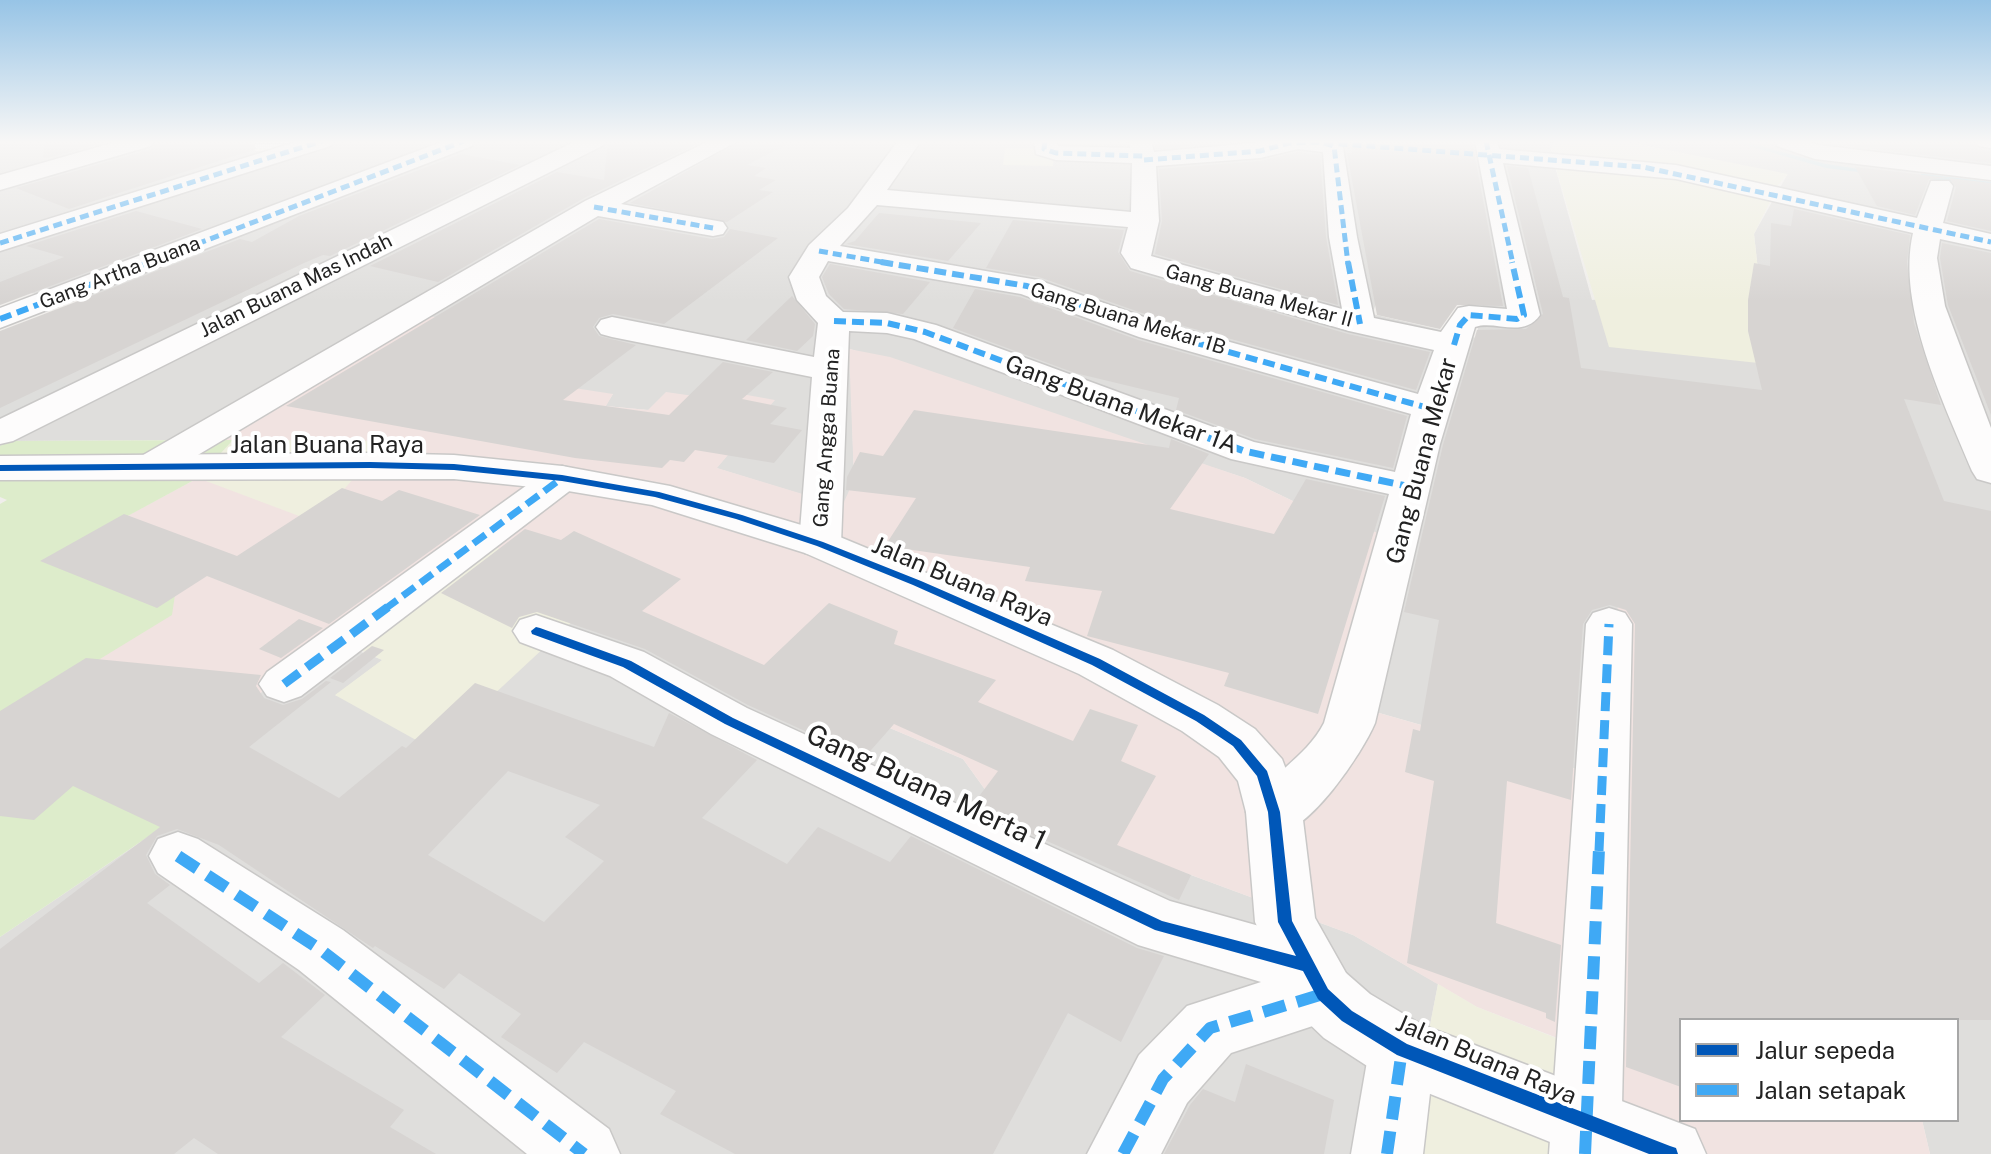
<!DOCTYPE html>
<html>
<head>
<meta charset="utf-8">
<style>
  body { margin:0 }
  #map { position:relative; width:1991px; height:1154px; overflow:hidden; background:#f0eeeb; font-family:"Public Sans",sans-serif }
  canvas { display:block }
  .legend { position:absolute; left:1679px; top:1018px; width:280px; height:104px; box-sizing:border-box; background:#fff; border:2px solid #a7a7a7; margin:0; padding:10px 14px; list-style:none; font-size:24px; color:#222 }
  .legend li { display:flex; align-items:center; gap:16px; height:40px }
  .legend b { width:40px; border:2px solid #a7a7a7 }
</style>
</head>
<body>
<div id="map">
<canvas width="1991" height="1154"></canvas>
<ul class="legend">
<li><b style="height:10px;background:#0057b8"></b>Jalur sepeda</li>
<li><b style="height:10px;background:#3fa9f5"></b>Jalan setapak</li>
</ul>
</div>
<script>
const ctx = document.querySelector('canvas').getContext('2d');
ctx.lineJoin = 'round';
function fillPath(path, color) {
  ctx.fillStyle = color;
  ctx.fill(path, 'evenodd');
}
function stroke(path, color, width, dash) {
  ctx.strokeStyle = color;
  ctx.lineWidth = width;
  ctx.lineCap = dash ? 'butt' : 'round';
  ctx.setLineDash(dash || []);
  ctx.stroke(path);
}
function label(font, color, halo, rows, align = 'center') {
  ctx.font = font + ' "Public Sans",sans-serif';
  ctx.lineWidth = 8;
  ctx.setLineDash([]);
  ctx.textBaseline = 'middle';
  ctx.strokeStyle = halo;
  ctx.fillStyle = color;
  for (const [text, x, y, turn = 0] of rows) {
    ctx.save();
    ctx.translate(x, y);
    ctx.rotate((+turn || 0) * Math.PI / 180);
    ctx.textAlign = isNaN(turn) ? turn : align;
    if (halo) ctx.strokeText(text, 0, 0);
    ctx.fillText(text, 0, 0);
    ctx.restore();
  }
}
fillPath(new Path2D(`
  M0,141H212L273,154L304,143L289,141H1054V148H1104V141H1553L1551,152L1592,300L1759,279L1754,234L1787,175L1623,141H1991V1154H1930L1922,1120H1957V1020L1615,780L1358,707L1322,515L1245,478L850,349L854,480L843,507L716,468L774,400L648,410L605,406L613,394L202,440L8,441L0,446L10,367L147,315L75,298L0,290ZM1384,283L1484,298L1476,338L1372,314Z
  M602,594L760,673L963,759L994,802L1353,935L1438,984L1405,1154H0V937L225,785L152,773L331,641L383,660L335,696Z`), '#dfdedc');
fillPath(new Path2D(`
  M423,314L578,355L548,384L613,394L606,406L648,410L666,392L715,399L725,391L775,400L717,468L842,506L854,480L849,349L890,357L1245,478L1322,515L1416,545L1358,707L1614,780L1619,547L1807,590L1681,1020V1120H1922L1930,1154H1595L1594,1052L1477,1007L1353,935L994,802L963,759L760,673L640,611L331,641L152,773L0,720L110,525L198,478L386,441L202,440Z`), '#f1e3e1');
fillPath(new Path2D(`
  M10,366L87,390L0,433V372Z`), '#dededc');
fillPath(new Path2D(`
  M1054,141H1104V149H1054L1053,166L1003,165L1005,148L1053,149Z
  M1553,141H1623L1788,174L1779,184L1754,234L1759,279L1777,365L1609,347L1551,152Z
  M233,440L387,441L315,522L198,478Z
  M491,545L602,594L434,750L335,695L382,660L357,648Z
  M1438,984L1477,1007L1594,1053L1595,1154H1405Z`), '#efefdf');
fillPath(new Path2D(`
  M233,440L198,478L111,525L176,588L172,615L0,720V504L7,500L0,497V446L8,441Z
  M0,749L226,784L0,937Z`), '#ddeccb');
fillPath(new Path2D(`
  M1731,141H1742L1826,164L1879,172L1875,174L1826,168Z
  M1924,174L1991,182V186L1921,178V174Z`), '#bfdbe3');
fillPath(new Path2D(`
  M45,141H109L48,158L43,157Z
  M157,141H254L256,149L69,209L16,188L152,149Z
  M608,141H703L584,198L438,282L370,266L557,172L604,180Z
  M741,141H794L747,165L766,168L754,176L776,180L759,190L773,192L727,222L630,203Z
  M1154,141H1243L1156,149Z
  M1353,141H1472L1503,306L1457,305L1440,329L1377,315L1347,153H1352Z
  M1840,141L1973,142L1978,149L1991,151V163L1842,145Z
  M1298,152L1320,155L1326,237L1338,305L1155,254L1162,221L1159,169L1260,161Z
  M461,154L520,165L330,256L323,255L304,263L0,408V331L240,239L252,242L299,216Z
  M1507,166L1528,168L1563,297L1569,298L1581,368L1762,390L1748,331V300L1754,263L1770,266L1771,223L1791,226L1794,209L1910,235L1907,262L1914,323L1941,405L1904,399L1944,501L1991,511V1020H1681V1087L1626,1067L1635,624L1626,610L1610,605L1592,610L1583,624L1571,800L1507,781L1496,923L1561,945L1555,1022L1546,1018V1013L1407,963L1434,781L1405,772L1413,729L1420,731L1439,620L1404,612L1443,445L1477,330L1526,329L1543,314Z
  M1855,167L1949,178L1929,179L1915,215L1877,206Z
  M1949,178L1991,183V231L1947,221L1956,187Z
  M136,211L202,229L0,305V282L64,257L26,246Z
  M879,213L981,223L948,261L846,244L855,241Z
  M599,219L712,239L724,237L730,229L778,238L664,324L613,314L599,318L593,327L599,336L636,345L563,400L669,415L723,362L773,372L742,399L787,408L770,424L802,430L774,463L695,450L684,462L670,460L662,468L575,458L286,406Z
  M1013,220L1124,230L1118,252L1130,271L1348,334L1430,352L1416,390L1162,320L1039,277L986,268Z
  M1942,243L1991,253V415L1948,305L1940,258Z
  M830,264L930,282L903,314L844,309L829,294L822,277Z
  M975,289L1020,297L1138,340L1407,416L1393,468L1255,439L1176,410L1179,398L1075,373L953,328Z
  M792,296L815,324L813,336L797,351L746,340Z
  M914,410L1169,448L1171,439L1209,454L1170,509L1274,534L1306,479L1385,496L1318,714L1224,686L1229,673L1087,636L1102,591L1025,581L1030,567L885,546L916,498L846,490L847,477L860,452L883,456Z
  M342,488L382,501L399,490L480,515L329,624L207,576L157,608L40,561L124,514L237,556Z
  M525,529L561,540L574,531L681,579L642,611L764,665L829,603L898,631L894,644L996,680L978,702L1073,741L1090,709L1138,725L1121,761L1156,776L1117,845L1191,875L1179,900L971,807L998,771L894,724L864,758L748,705L645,649L537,612L519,617L512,628L441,593Z
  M299,619L323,628L281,658L259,649Z
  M372,646L384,650L343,683L330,678Z
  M86,658L261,675L256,686L264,698L283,705L302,699L326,681L331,682L249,747L339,798L402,746L406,748L475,683L654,747L669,713L757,760L702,818L787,864L818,827L890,862L911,836L1137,948L1164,956L1121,1042L1068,1013L993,1154H735L660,1114L676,1091L584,1042L557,1073L501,1037L521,1014L459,973L444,989L375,946L373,948L219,845L177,829L157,836L146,855L155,874L170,885L147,903L259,983L283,963L325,995L281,1037L404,1110L390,1127L436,1154H218L194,1138L174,1154H0V949L160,827L73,786L34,820L0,816V711ZM508,771L600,805L565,837L604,861L544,922L428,855Z
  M1246,1064L1334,1100L1324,1154H1164L1190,1105L1203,1089L1235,1102Z`), '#d7d4d2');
const minor = new Path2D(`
  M119,141H154L151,146L0,190V175Z
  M299,141H333L330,146L0,251V234Z
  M444,141H475L472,146L0,328V308Z
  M576,141H605L602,146L13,441L0,444V419Z
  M709,141H738L621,204L723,222L727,228L723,234L713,236L598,216L166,474L152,478L138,474L133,466L138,458L585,201Z
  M898,141H921L887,190L1131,212L1132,163L1056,160L1036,154L1034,141H1056L1058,146L1130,148L1129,141H1151L1154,152L1274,141H1342L1357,237L1374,318L1441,332L1458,308L1469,306L1507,309L1475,141H1497L1499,149L1676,165L1917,218L1931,181H1949L1953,186L1943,223L1991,234V250L1940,239L1937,258L1945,306L1991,428V483L1977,479L1972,471C1944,403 1896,306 1913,233L1676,179L1503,163L1540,315C1523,339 1496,320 1475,327L1440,444L1375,723C1363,752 1307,837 1272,834C1267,833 1260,830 1254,828L1246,812C1264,777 1306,759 1324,723L1389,494L1231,459L914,339L887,333L849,331L841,544L835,553L820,557L805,553L799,544L812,377L612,337L601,334L596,327L601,320L612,317L814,357L818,323L797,300L789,277L809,245L848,208ZM1298,149L1323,152L1329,237L1342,309L1151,256L1159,221L1156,166L1260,158ZM877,205L1128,227L1121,253L1131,268L1349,331L1434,350L1418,394L1161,323L1038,280L840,246ZM828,261L1021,294L1139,337L1411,414L1395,472L1254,442L936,325L887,313L843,312L826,296L819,277Z
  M1774,141H1806L1819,145L1991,166V180L1815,159L1777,146Z
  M1976,141H1991V148L1979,146Z
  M562,466L576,470L582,478L576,486L301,696L284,702L267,696L259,684L267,672L548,470Z
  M1609,608L1625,613L1632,624L1621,1154H1549L1586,624L1593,613Z
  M536,615L644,652L747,708L1170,901L1327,945L1335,969L1346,973L1355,994L1346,1015L1231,1053L1187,1103L1161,1154H1087L1139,1055L1187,1006L1261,982L1138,945L711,734L610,676L520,642L513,631L520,620Z
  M178,832L198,839L343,930L609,1129L620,1154H527L299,970L158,873L149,856L158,839Z
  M1402,1017L1426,1027L1435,1050L1423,1154H1351L1369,1050L1378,1027Z`);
const tertiary = new Path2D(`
  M370,453L454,455L562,466L670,486L835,535L1113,650L1218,705L1255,729L1282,759L1302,812L1315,918L1346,973L1370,994L1422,1025L1695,1129L1706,1154H1580L1378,1073L1324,1038L1300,1015L1255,922L1246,812L1238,781L1219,757L1182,731L1079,674L805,553L652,505L562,490L454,479L0,480V456Z`);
stroke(minor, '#c9c8c7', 3);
stroke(tertiary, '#c9c8c7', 3);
fillPath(minor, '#fdfcfc');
fillPath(tertiary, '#fdfcfc');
stroke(new Path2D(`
  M1045,141L1044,149L1056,153L1143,156
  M1486,141L1513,264
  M1324,143L1334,146L1348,264
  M1144,160L1260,151L1289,143L1316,142L1643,167L1991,242
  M594,207L713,228
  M0,243L322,141
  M819,251L893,264
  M145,264L464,141`), '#3fa9f5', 5, [9, 5]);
stroke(new Path2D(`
  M881,262L1027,286L1150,330L1432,409
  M1348,262L1360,324
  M0,319L150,262
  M834,321L887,323L925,332L1152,417
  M1454,345L1460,325L1469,315L1517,319L1524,315L1512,262`), '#3fa9f5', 6, [12, 6]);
stroke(new Path2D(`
  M1146,415L1244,451L1411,487
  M385,609L562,478`), '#3fa9f5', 7, [15, 7]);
stroke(new Path2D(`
  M284,684L388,607
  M1599,851L1609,624`), '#3fa9f5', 9, [19, 9]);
stroke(new Path2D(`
  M178,856L321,950L584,1154
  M1123,1154L1163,1079L1210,1028L1323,994
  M1387,1154L1402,1050
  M1585,1154L1599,849`), '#3fa9f5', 12, [23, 12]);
fillPath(new Path2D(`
  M370,462L454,464L562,475L659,492L742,515L823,542L921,581L1100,659L1204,715L1241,740L1267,771L1280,812L1292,921L1328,989L1352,1011L1407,1044L1670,1146L1676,1148L1678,1154H1649L1397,1055L1342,1021L1318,999L1303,971L1155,930L725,724L623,667L532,634L531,631L536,627L540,628L631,661L733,718L1162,921L1296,956L1278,922L1268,812L1257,776L1233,746L1196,721L1092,665L913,585L817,546L736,519L655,497L562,481L454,470L370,468L0,471V465Z`), '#0057b8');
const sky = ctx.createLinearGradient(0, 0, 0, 302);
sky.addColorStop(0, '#97c4e6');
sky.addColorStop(0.47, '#f8f7f6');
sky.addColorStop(1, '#f8f7f600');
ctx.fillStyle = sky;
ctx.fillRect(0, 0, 1991, 302);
label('20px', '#222', '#fff', [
  ["Gang Artha Buana",120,273,-21],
  ["Jalan Buana Mas Indah",296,286,-26],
  ["Gang Buana Mekar II",1259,296,15],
  ["Gang Buana Mekar 1B",1128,319,17],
  ["Gang Angga Buana",827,438,-86]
]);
label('24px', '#222', '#fff', [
  ["Gang Buana Mekar 1A",1121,405,20],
  ["Jalan Buana Raya",327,446],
  ["Gang Buana Mekar",1422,461,-75],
  ["Jalan Buana Raya",962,582,23],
  ["Jalan Buana Raya",1486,1060,23]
]);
label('28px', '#222', '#fff', [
  ["Gang Buana Merta 1",926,788,25]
]);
</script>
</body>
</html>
